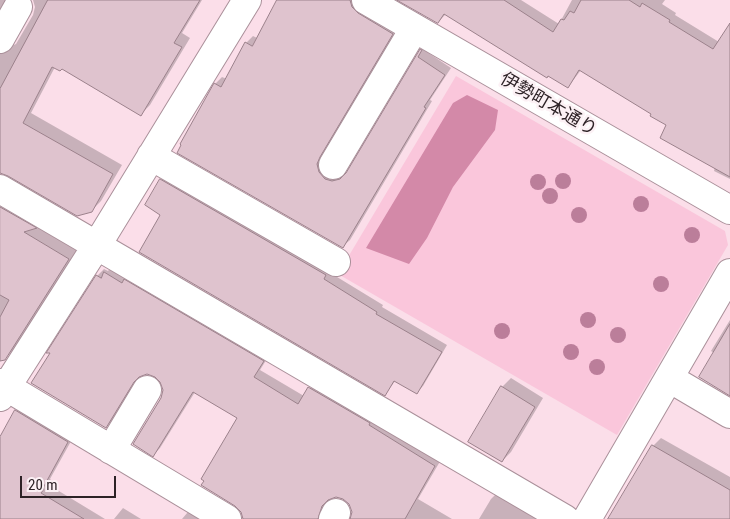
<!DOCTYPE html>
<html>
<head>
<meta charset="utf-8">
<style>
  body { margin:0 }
  #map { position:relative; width:730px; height:519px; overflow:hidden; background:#fbdee9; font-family:"Roboto Condensed",sans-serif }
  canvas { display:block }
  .scale { position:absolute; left:20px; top:476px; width:96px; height:22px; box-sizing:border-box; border:2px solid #2d2226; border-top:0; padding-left:6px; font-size:15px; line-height:18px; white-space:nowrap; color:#2d2226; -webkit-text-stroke:4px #fcf1f5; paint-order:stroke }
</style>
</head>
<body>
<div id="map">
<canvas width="730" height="519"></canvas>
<div class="scale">20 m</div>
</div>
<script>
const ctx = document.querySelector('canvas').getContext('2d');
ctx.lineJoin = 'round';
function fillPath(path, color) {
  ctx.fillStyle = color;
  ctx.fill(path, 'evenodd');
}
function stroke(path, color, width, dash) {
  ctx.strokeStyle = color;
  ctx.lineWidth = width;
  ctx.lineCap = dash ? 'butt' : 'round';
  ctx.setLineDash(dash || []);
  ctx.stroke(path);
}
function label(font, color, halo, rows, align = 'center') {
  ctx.font = font + ' "Roboto Condensed","Noto Sans JP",sans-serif';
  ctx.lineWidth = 5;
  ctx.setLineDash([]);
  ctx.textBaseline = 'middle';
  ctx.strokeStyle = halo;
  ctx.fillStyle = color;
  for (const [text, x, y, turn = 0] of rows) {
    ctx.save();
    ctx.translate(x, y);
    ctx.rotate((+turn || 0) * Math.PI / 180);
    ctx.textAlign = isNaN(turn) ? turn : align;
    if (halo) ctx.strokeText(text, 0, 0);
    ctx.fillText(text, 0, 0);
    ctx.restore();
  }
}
fillPath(new Path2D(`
  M456,76L725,231L728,245L617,435L338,274Z`), '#fac6db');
fillPath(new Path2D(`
  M467,95L498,110L495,130L453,187L427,238L409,264L366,248L453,103Z`), '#d389a8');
fillPath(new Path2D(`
  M0,0H7L0,12Z
  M33,0H202L182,33L190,38L150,105L141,114L62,68L55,67L31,113L122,165L101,201L91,211L8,174L0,172V42L11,46L16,44L33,15L35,7Z
  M278,0H359L399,26L326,149L324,158L341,174L348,172L421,50L428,44L424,50L451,68L430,100L432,101L350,240L343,246L181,144L215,84L222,77L227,79L246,43L253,36L257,38Z
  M400,0H521L559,24L572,0H665L662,4L676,13L675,15L719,42L730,26V179L714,171L715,167L668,125L652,113L581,70L568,87L446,14L438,22Z
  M168,174L383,305L382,307L447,345L423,386L417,392L396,380L385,394L160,218L161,180Z
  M0,192L78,250L14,349L4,359L0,360Z
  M112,266L270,354L260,370L304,396L316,381L442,458L418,499L452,519H350L353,512L350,503L343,498L335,496L330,498L326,504L324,513L326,519H244L238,417L195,392L160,448L153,455L164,390L161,381L156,376L147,373L139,375L113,420L106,427L53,351L49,352L97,276L104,269L108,271Z
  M730,320V394L714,353L711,351Z
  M511,378L543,398L511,452L502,461V387Z
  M24,403L75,434L50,479L51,480L49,485L105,519H0V439L16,411Z
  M661,438L730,477V519H610L653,446Z
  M498,492L547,519H479L491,499Z
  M193,506L215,519H182Z
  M123,508L141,519H114Z`), '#0003');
const building = new Path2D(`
  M48,0H200L174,43L182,47L141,116L62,69L60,71L52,67L23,123L113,174L92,212L77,216L8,176L0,173V89Z
  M277,0H350L352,7L358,13L393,34L320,157L317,164L319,172L325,179L332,181L340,179L346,173L420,49L422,50L418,57L445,75L424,107L426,108L343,248L177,153L181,145L180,144L214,83L221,87L245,42L252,46Z
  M397,0H504L553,32L561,19L564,20L570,11L574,13L581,0H629L640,7L642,3L670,20L669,22L713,49L730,23V177L660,138L666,125L650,116L651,114L579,70L568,88L548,76L547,78L444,14L438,23Z
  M160,179L326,275L324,279L377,312L376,314L442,352L417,394L394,381L385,396L139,252L159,217L160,215L145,205Z
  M0,207L37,228L24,232L69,259L5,360L0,361V317L9,300L0,295Z
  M104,272L122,283L124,279L264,361L254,377L298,404L308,387L370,423L369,425L435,466L405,519H350L352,512L349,504L343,499L336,497L328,500L322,506L318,519H243L241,512L235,506L201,485L204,481L201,479L237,418L193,392L153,457L133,444L161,398L163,390L160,382L155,377L147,374L139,377L134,382L106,428L31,383L50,353H46L96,275L101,278Z
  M730,324V396L699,377Z
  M501,386L535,407L502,462L468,442Z
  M15,410L68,442L43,488L44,489L41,493L84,519H0V437Z
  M652,445L730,490V519H608Z`);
fillPath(building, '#dfc3ce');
stroke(building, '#9b818b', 1);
const minor = new Path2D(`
  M366,0L730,210
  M0,39L18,7
  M151,156L336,262
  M333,165L414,29
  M0,189L565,519
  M669,378L730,414
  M0,383L227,519
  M0,397L97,245L247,0
  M111,450L147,390
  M333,519L336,513
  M587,519L730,273`);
stroke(minor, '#aa909a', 30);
stroke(minor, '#fff', 28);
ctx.fillStyle = '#bb7e9a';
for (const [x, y] of [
  [563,181],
  [538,182],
  [550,196],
  [641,204],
  [579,215],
  [692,235],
  [661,284],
  [588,320],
  [502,331],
  [618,335],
  [571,352],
  [597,367]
]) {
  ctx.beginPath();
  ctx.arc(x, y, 8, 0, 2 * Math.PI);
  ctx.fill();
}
label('18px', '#2d2226', '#fcf1f5', [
  ["伊勢町本通り",548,105,30]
]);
</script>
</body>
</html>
